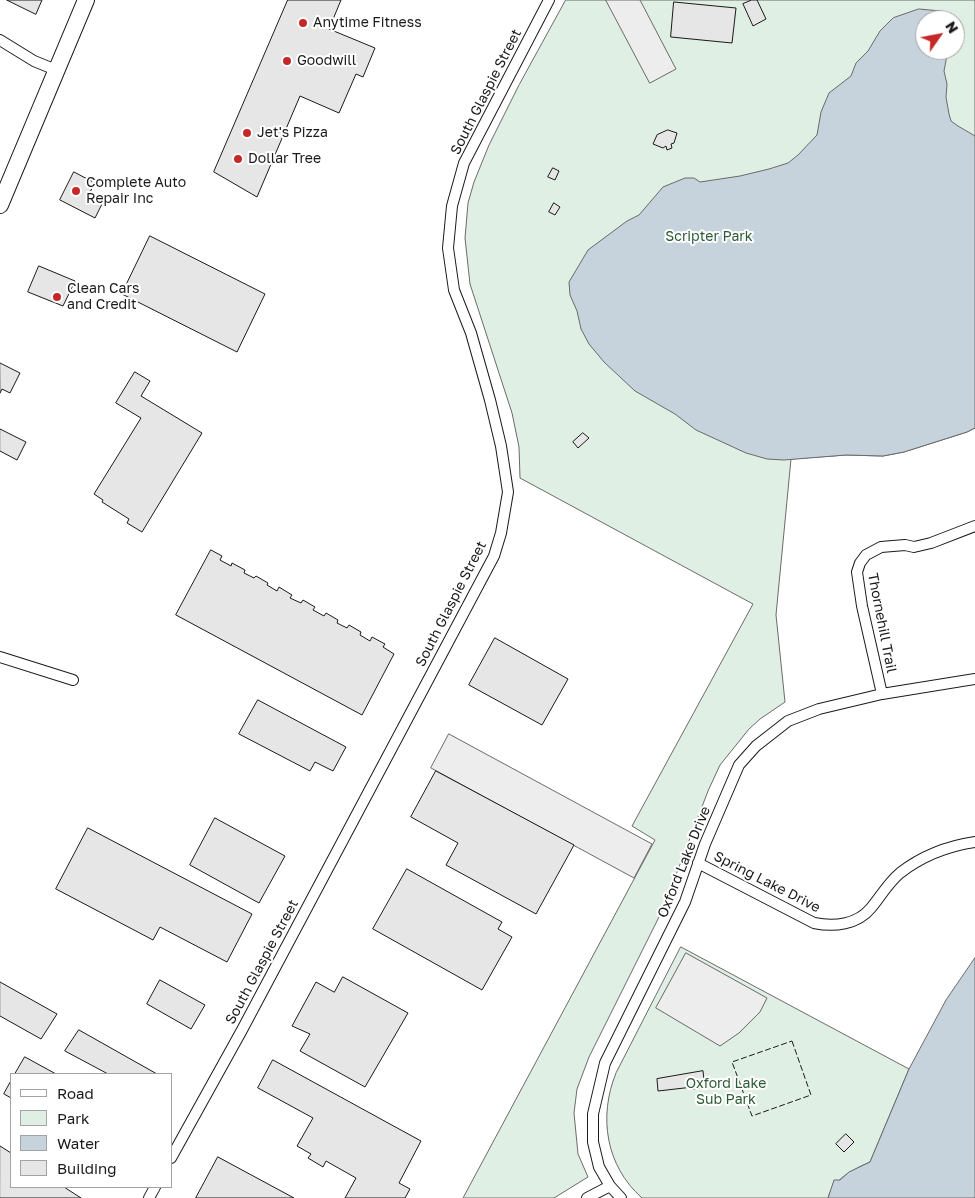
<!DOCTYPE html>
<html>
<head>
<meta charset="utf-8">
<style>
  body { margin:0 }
  #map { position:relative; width:975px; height:1198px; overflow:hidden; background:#fff; font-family:"Golos Text",sans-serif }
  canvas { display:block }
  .legend { position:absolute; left:10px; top:1073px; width:162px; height:115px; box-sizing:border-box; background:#fff; border:1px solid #a3a3a3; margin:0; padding:6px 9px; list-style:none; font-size:15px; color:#1a1a1a }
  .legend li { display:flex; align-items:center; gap:10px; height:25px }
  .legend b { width:25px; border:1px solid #a3a3a3 }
  .north { position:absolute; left:915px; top:10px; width:50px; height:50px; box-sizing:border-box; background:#fff; border:1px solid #a3a3a3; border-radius:50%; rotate:57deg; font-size:14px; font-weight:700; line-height:20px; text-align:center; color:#1a1a1a }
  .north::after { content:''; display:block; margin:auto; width:18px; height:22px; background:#c62828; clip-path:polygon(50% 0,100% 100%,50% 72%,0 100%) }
</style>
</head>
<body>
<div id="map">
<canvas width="975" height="1198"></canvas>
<ul class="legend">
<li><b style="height:6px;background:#fff"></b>Road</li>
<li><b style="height:14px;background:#e0efe3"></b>Park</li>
<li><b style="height:14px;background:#c6d2dc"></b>Water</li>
<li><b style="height:14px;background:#e6e6e6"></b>Building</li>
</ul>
<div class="north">N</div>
</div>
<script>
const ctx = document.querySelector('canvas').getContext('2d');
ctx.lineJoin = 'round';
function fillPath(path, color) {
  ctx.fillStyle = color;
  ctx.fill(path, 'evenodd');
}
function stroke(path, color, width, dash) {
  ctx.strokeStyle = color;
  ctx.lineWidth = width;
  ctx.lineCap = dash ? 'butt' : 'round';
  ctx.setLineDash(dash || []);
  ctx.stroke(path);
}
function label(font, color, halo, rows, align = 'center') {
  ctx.font = font + ' "Golos Text",sans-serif';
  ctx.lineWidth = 4;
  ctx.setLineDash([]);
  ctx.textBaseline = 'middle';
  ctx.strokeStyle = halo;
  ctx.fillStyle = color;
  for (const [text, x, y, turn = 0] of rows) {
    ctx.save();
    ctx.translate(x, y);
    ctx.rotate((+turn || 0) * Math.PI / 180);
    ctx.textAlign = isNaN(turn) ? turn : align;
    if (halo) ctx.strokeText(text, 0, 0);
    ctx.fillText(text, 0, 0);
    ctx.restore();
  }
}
const green = new Path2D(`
  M566,0H975V428L967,432L904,452L883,456L846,455L791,459L776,615L785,702L760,719L749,729L720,765L708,791L663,909L589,1057L577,1089L574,1113L578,1154L588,1177L554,1198H463L655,840L632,826L753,604L520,478L519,447L512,413L470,284L465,238L468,203L474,182L489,145L519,85ZM925,20H955V50H925Z
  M681,947L909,1069L870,1162C854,1169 833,1179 828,1198H642C606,1166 598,1117 616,1073Z`);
fillPath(green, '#e0efe3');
stroke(green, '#6a6a6a', 1);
const parking = new Path2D(`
  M606,0H640L676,69L650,83Z
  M449,734L652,844L634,878L431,768Z
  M686,953L767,998L760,1012L739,1033L720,1046L656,1008Z`);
fillPath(parking, '#ededed');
stroke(parking, '#6a6a6a', 1);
const water = new Path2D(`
  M919,9L941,11L945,15V20H925V50H948L944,71L947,84L946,97L949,114L951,121L958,126L975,136V428L967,432L904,452L883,456L846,455L784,460L767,459L746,453L696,430L675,414L635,391L604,362L589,344L581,329L577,311L570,295L569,282L588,250L627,221L639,215L663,187L685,178H694L700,182L740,176L769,169L788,163L798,155L817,135L821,112L829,93L851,76L856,63L868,51L880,31L893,18Z
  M975,958V1198H828L834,1180H840L849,1172L870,1162L909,1069L946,1000Z`);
fillPath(water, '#c6d2dc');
stroke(water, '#6a6a6a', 1);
const building = new Path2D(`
  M7,0H42L36,14Z
  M288,0H341L329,29L375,48L363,77L356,74L339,113L300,96L257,197L214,172Z
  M752,0H757L766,19L753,26L743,4Z
  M674,2L736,8L732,43L671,37Z
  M668,130L677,133L674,143L671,144L672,148L667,150L666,146L663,148L653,144L657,135Z
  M553,168L559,171L555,180L548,177Z
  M74,172L95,183L90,192L104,200L95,218L60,200Z
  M554,203L560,207L555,215L549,212Z
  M150,236L265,294L237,352L122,294Z
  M39,266L75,281L63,306L28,292Z
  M0,363L20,373L10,393L2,389L0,393Z
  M135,372L150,381L141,396L202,433L142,532L127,523L129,519L102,502L103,500L94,494L141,418L116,403Z
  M0,429L26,442L17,460L0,451Z
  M583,433L589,438L578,448L573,442Z
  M211,550L222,556L220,560L231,566L232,563L245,570L244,573L254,578L256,576L268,583L267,585L277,591L279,587L292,595L290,598L301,603L303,600L315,607L313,610L324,616L326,613L338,620L337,623L347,628L349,625L361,632L360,635L370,641L372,637L385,644L383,647L394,654L362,715L176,615Z
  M495,638L568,679L542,725L469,685Z
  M258,700L346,747L333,771L315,762L310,771L239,734Z
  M436,771L574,845L536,914L446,865L458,843L411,817Z
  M215,818L285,856L259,903L190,865Z
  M88,828L252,914L227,962L160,927L153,940L56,889Z
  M407,869L502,922L498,929L512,937L482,990L373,929Z
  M343,977L408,1013L365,1087L300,1051L310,1034L292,1026L316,982L334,992Z
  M160,980L205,1005L191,1029L147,1004Z
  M0,982L57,1014L41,1039L0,1016Z
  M79,1030L157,1074H108L65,1051Z
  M25,1057L56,1074H15Z
  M273,1060L421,1141L399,1183L410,1189L405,1198H345L356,1178L326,1161L323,1167L308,1158L311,1154L297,1146L313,1118L258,1088Z
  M703,1071L705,1088L693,1089V1087L658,1091L657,1079Z
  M11,1081V1098L4,1094Z
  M846,1134L854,1142L844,1152L836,1144Z
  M0,1146L11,1153V1187H64L81,1198H0Z
  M218,1157L294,1198H196Z`);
fillPath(building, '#e6e6e6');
stroke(building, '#1a1a1a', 1);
const street = new Path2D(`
  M0,40L34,61L56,70
  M0,657L73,680
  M882,694L862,606L857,572L860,563L866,555L881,547L905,545L914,547L931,543L975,526
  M698,863L814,923C834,927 857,925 871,908C881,896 888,883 900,873C922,856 948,846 975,842
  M171,1158L242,1030L494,556L501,533L508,492L501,446L490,400L471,333L454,290L448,248L452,206L464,163L549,0
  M610,1186L621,1198
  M149,1198L155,1187
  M587,1198L610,1186L599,1167L593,1142V1114L605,1063L685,902L705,844L739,765L756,746L788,721L819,709L882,694L975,679`);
const primary = new Path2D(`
  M0,205L86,0`);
stroke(street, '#1a1a1a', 12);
stroke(primary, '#1a1a1a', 18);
stroke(street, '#fff', 10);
stroke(primary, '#fff', 16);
stroke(new Path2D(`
  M792,1041L811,1095L752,1116L732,1062Z`), '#1a1a1a', 1, [6, 2.5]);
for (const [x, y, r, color] of [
  [303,23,5,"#c62828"],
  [287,61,5,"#c62828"],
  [247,133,5,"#c62828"],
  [238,159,5,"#c62828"],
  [76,191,5,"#c62828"],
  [57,297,5,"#c62828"]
]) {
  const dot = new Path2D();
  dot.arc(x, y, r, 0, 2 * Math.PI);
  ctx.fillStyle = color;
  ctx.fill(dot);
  stroke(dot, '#fff', 2);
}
label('14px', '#1a1a1a', '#fff', [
  ["Anytime Fitness",313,23],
  ["Goodwill",297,61],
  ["Jet's Pizza",257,133],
  ["Dollar Tree",248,159],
  ["Complete Auto",86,183],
  ["Repair Inc",86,199],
  ["Clean Cars",67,289],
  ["and Credit",67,305]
], 'left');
label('14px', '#1a1a1a', '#fff', [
  ["South Glaspie Street",486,92,-63],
  ["South Glaspie Street",451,604,-63],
  ["Thornehill Trail",882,623,79],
  ["Oxford Lake Drive",684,862,-68],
  ["Spring Lake Drive",767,882,27],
  ["South Glaspie Street",262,962,-62]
]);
label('14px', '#2b5a34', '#fff', [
  ["Scripter Park",709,237],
  ["Oxford Lake",726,1084],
  ["Sub Park",726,1100]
]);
</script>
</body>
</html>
